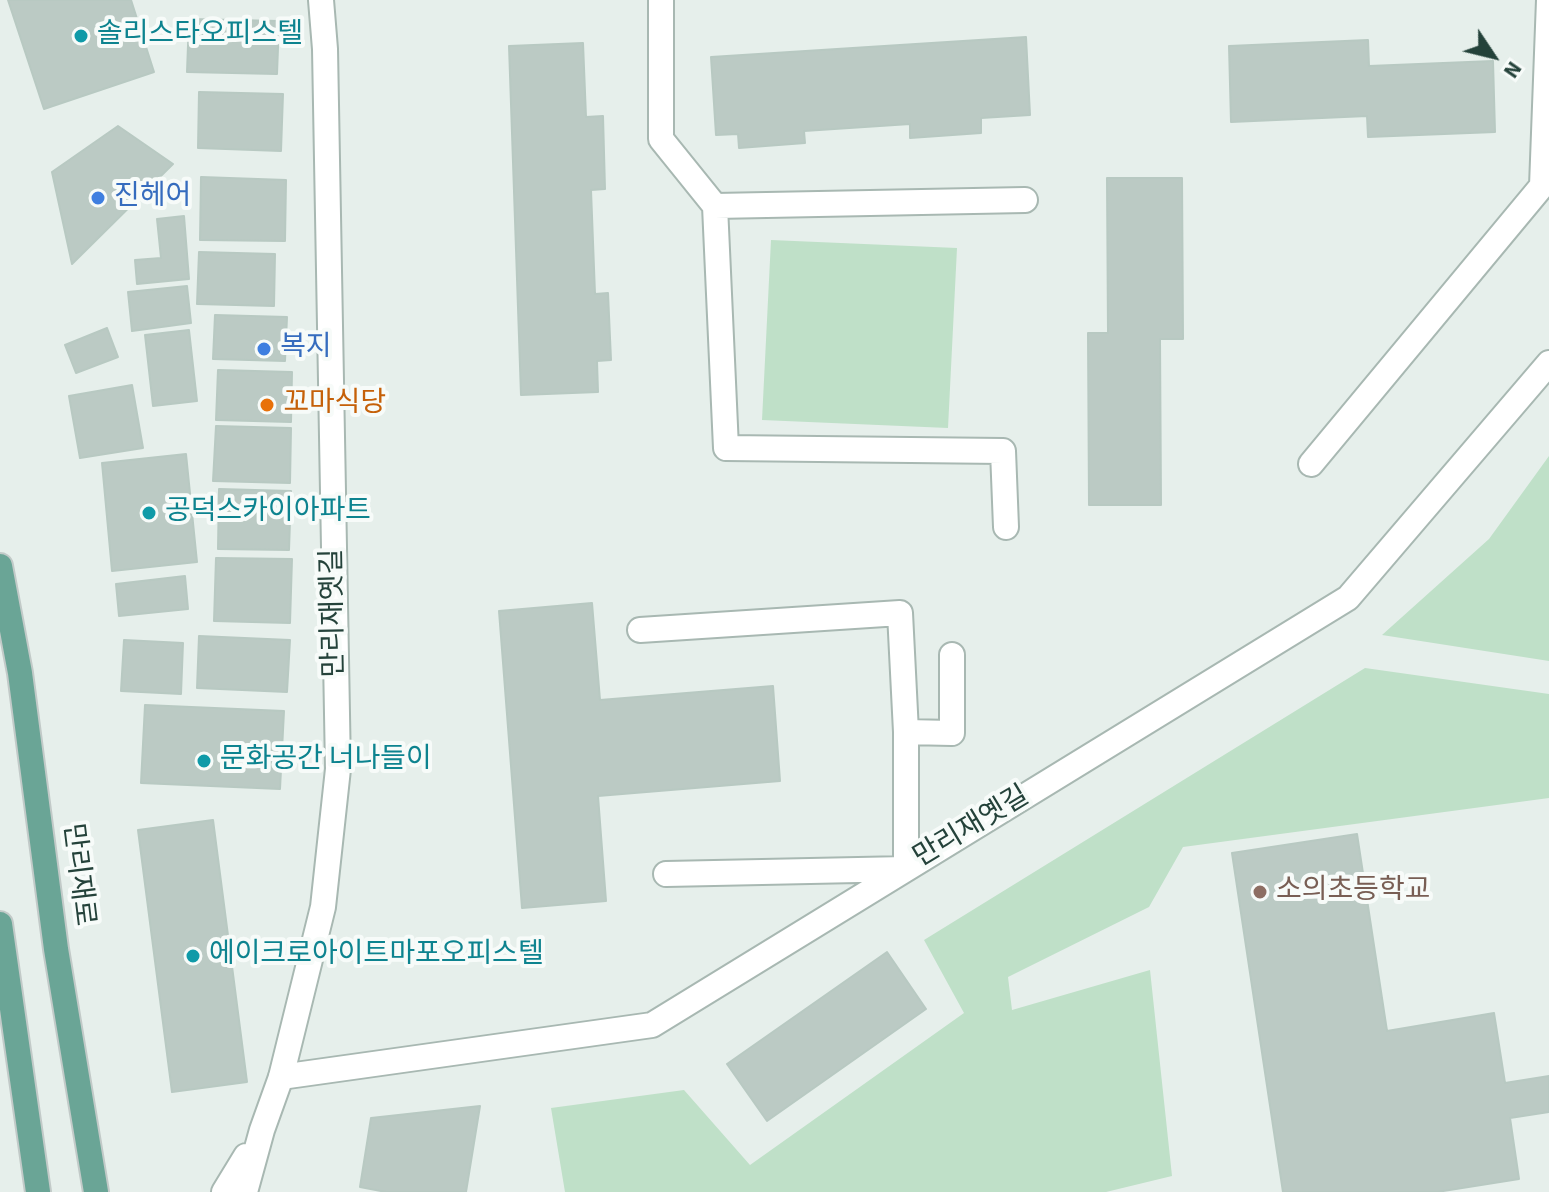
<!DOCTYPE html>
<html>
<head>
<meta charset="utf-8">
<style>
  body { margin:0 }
  #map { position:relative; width:1549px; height:1192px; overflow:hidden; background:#e6efeb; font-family:"Source Sans 3",sans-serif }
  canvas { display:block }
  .north { position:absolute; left:1453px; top:16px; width:80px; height:80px; -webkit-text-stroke:6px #f7fbf9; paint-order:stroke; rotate:125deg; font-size:22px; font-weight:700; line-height:32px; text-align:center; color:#24423a }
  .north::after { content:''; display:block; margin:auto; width:28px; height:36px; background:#24423a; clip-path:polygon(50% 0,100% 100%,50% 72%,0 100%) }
</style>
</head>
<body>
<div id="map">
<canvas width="1549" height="1192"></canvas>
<div class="north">N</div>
</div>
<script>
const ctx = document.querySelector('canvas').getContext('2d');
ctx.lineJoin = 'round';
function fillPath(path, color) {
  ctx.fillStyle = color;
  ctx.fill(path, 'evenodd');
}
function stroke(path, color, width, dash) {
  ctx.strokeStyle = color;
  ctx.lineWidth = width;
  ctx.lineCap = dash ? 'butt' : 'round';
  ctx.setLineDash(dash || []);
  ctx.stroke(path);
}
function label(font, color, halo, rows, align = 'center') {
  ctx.font = font + ' "Source Sans 3","Noto Sans KR",sans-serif';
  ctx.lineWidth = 8;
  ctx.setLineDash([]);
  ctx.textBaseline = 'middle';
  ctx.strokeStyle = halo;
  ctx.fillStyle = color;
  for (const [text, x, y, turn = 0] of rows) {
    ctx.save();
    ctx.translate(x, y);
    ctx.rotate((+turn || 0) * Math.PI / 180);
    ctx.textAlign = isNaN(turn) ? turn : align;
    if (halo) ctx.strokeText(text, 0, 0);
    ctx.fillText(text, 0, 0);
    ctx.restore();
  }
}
fillPath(new Path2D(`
  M771,240L957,248L948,428L762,420Z
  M1549,456V661L1382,635L1489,539Z
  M1365,668L1549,694V798L1183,847L1149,907L1008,977L1012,1010L1150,970L1172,1176L1106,1192H565L551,1108L684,1090L750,1165L964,1013L924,940Z`), '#bfe0c8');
const building = new Path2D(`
  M8,0H131L154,72L44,109Z
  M189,19L279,21L277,74L187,72Z
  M1026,37L1030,115L981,118V133L910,138V124L804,131L805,143L739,148L738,134L716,135L711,57Z
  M1368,40L1369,66L1493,61L1495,132L1368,137L1367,116L1231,122L1229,46Z
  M583,43L586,117L603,116L605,189L591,190L595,294L608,293L611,360L597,361L598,392L521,395L509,46Z
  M199,92L283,94L281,151L198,148Z
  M118,126L173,164L72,264L52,172Z
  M201,177L286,180L285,241L200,240Z
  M1107,178H1182L1183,339H1160L1161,505H1089L1088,333H1108Z
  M184,216L189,279L137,284L135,260L161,258L157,219Z
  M199,252L275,254L274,306L197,304Z
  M187,286L191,323L132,331L128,292Z
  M215,315L287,317L285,361L213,359Z
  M107,328L118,357L76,373L65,345Z
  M189,330L197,401L153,406L145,335Z
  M218,370L292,372L291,422L216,420Z
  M132,385L143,448L80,458L69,396Z
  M216,426L291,428L290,483L213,481Z
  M186,454L197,562L112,571L102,463Z
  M219,489L291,491L289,550L218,549Z
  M216,558L292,559L290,623L214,621Z
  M185,576L188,609L119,616L116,584Z
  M592,603L600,700L773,686L780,781L598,796L606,901L522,908L499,611Z
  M199,636L290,640L287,692L197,688Z
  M124,640L183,643L181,694L121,691Z
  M145,705L284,711L280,789L141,783Z
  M213,820L247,1082L172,1092L138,830Z
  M1357,834L1387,1031L1494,1013L1505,1083L1549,1076V1112L1510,1118L1519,1179L1437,1192H1283L1232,853Z
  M887,952L926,1009L767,1121L727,1064Z
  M480,1106L466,1192H386L360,1187L371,1118Z`);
fillPath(building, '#bbcac4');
stroke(building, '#b8c9c2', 2);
const minor = new Path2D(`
  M661,0V139L715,206L726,448L1003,451L1006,527
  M715,206L1025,200
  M1311,464L1542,186L1549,0
  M640,630L900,613L906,732
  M666,874L906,869V732L952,733V655
  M281,1077L652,1025L1348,598L1549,363`);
const tertiary = new Path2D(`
  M224,1192L246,1156
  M245,1192L262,1130L281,1077L323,907L338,769L325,49L321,0`);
const primary = new Path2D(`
  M0,566L20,673L56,949L96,1192
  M0,924L38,1192`);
stroke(minor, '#a8b8b2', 28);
stroke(tertiary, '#a8b8b2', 28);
stroke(primary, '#c2cac8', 28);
stroke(minor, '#fff', 24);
stroke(tertiary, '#fff', 24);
stroke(primary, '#6aa596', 24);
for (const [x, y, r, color] of [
  [81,36,8,"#0f9aa8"],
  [98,198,8,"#3f7fe0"],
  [264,349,8,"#3f7fe0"],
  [267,405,8,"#e8710a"],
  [149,513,8,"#0f9aa8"],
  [204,761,8,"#0f9aa8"],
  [1260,892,8,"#8d6e63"],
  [193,956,8,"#0f9aa8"]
]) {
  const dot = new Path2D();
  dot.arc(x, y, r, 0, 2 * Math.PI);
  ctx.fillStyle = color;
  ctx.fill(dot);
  stroke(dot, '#f7fbf9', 3);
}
label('28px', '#0d838f', '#f7fbf9', [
  ["솔리스타오피스텔",97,36],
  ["공덕스카이아파트",165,513],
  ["문화공간 너나들이",220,761],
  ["에이크로아이트마포오피스텔",209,956]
], 'left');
label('28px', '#366cbe', '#f7fbf9', [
  ["진헤어",114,198],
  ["복지",280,349]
], 'left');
label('28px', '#c56008', '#f7fbf9', [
  ["꼬마식당",283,405]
], 'left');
label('28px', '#24423a', '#f7fbf9', [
  ["만리재옛길",335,613,-91],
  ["만리재옛길",972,828,-31],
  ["만리재로",77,875,83]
]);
label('28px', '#785e54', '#f7fbf9', [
  ["소의초등학교",1276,892]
], 'left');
</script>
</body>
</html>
